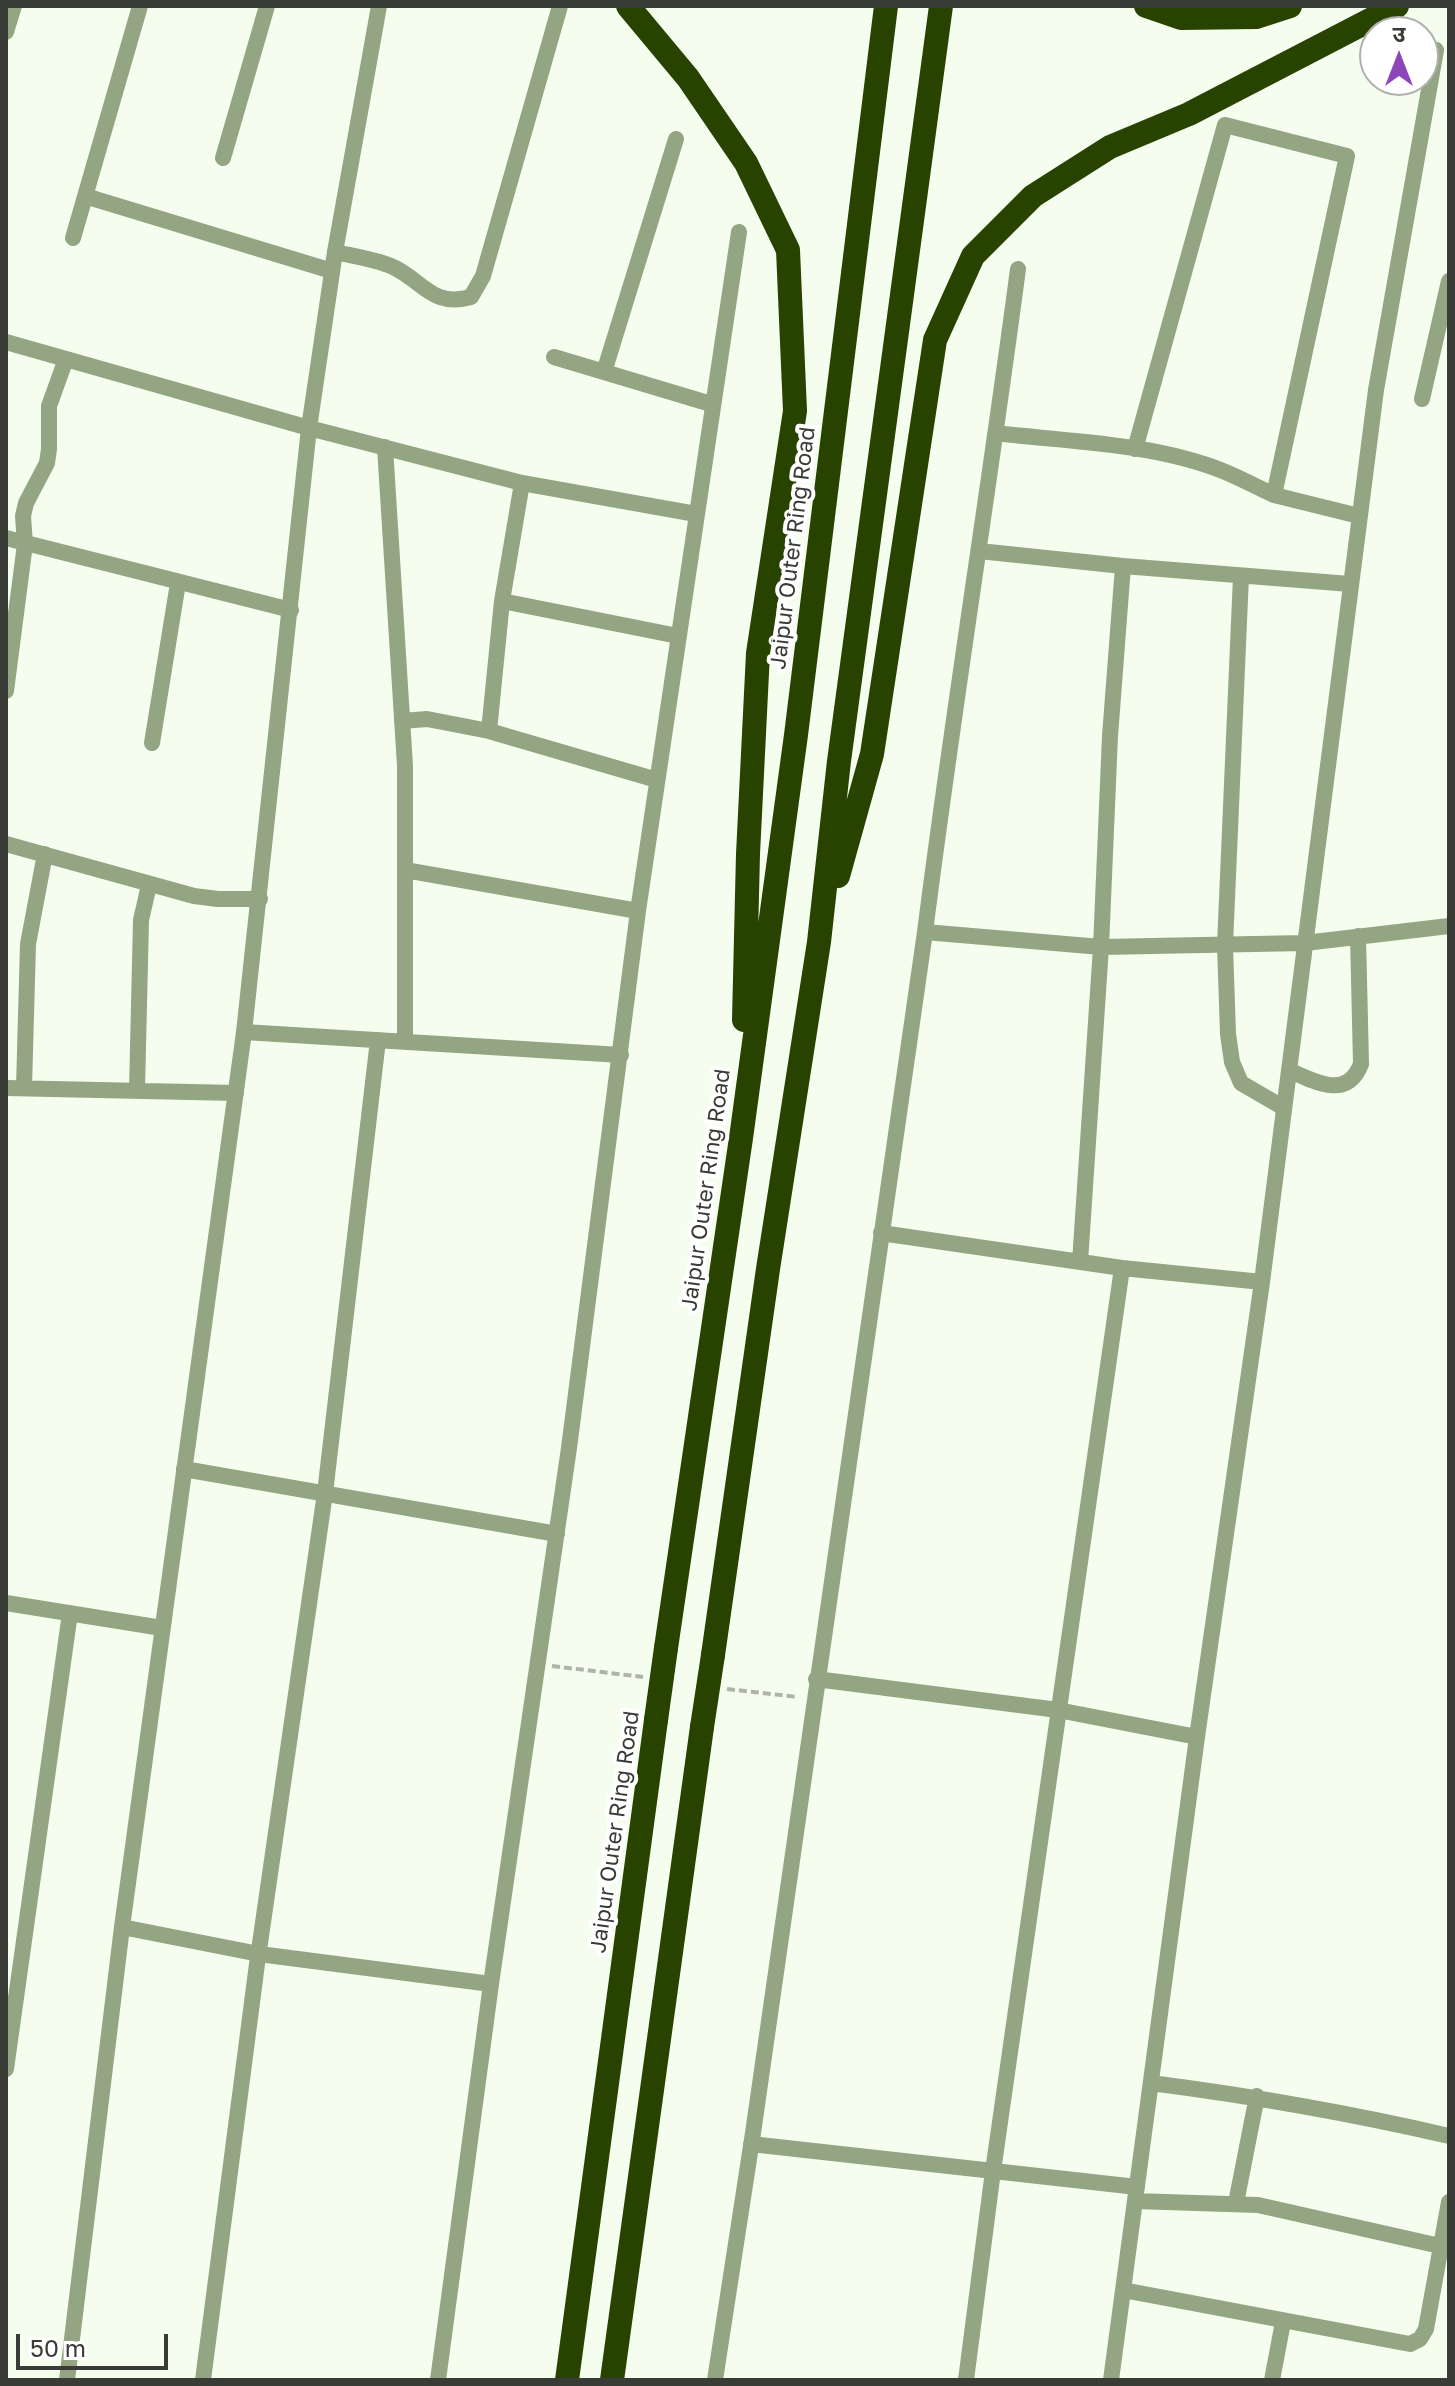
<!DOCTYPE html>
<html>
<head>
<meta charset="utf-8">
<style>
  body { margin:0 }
  #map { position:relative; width:1455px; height:2386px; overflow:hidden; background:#f5fdee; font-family:"Golos Text","Noto Sans Devanagari",sans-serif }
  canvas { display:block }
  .frame { position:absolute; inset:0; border:8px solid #393c36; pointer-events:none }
  .north { position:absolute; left:1359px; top:16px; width:80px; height:80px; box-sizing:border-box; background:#fff; border:2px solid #b0b1af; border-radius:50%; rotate:0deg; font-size:22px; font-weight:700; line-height:32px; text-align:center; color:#393c36 }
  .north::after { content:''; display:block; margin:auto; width:28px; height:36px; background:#8d46b9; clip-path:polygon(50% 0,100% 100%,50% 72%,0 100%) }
  .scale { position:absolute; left:16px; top:2334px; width:152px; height:36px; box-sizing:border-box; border:4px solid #393c36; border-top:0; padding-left:10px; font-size:24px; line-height:28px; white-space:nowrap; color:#393c36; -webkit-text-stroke:6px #fff; paint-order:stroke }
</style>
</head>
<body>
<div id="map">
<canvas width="1455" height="2386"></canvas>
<div class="frame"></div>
<div class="north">उ</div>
<div class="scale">50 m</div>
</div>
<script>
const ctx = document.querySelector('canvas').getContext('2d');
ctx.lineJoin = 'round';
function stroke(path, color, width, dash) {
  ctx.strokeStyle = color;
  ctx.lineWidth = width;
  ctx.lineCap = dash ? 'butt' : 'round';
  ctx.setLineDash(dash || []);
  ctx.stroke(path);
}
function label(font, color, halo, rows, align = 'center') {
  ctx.font = font + ' "Golos Text",sans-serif';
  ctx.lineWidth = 8;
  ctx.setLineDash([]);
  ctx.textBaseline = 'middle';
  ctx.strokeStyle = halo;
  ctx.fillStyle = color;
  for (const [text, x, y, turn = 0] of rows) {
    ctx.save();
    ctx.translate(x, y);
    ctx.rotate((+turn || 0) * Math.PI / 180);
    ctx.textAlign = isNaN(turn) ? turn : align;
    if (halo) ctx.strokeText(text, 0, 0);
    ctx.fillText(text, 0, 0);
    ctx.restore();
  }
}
stroke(new Path2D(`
  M552,1666L643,1677
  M727,1689L798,1697`), '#aeb4a8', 4, [8, 4]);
stroke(new Path2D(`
  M6,32L14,6
  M223,158L267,6
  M85,196L332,271
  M73,238L140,6
  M335,252C353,256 374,259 391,266C423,280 431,308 471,297L483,276L560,6
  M6,342L309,428L522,483L696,514
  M554,357L711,404
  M604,372L676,139
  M1422,399L1449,281
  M996,433C1071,442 1153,443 1223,471C1240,478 1257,487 1274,495
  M385,447L405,766V1041
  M1135,449L1225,125L1347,156L1274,495L1359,516
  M6,538L291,610
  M979,551L1123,566
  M1241,576L1225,945L1228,1034L1232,1062L1241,1083L1284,1108
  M502,601L678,636
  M6,691L25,544L23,516L26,503L47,463L49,449V406L66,359
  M402,721L427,719L489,731L657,780
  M489,731L502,601L522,483
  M152,743L178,583
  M6,844L194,896L218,899H260
  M405,870L638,911
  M925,932L1101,947L1305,943L1449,926
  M244,1032L621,1055
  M1289,1070C1315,1082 1347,1100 1361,1064L1358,936
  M24,1087L28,944L45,854
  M6,1088L236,1093
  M137,1090L141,920L149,885
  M881,1233L1122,1268
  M1080,1262L1101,947L1110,736L1123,566L1350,584
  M184,1469L557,1534
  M6,1603L162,1628
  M816,1679L1058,1710L1197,1737
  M122,1927L259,1954L491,1984
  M6,2069L70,1613
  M1151,2083C1252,2096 1350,2113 1449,2136
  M751,2144L1137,2187
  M1135,2201L1258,2205L1440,2246
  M1236,2203L1257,2096
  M1123,2290L1410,2344L1420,2339L1426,2329L1449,2202
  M203,2380L257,1964L325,1493L378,1040
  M438,2380L491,1984L569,1448L638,911L739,232
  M715,2380L753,2133L925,932C953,711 989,490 1018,269
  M966,2380L993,2171L1122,1268L1262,1282
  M1111,2380L1197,1737L1262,1282L1376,390L1436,50
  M1272,2380L1283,2322`), '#93a582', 16);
stroke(new Path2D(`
  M67,2380L122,1927L244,1032L309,428L335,252L379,6`), '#93a582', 16);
stroke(new Path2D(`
  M628,6L688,78L746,163L788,250L795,411L758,653L748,854L744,1020
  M1146,6L1181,18L1256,17L1290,6
  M838,876L872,754L935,340L973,256L1033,196L1110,147L1189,114L1397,6
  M666,1648L741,1138L796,735L886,6
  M713,1655L768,1269L819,942L839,761L941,6
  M567,2380L656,1720
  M612,2380L702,1727`), '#284200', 24);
stroke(new Path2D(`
  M656,1720L666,1648
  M702,1727L713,1655`), '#284200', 24);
label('22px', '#393c36', '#fff', [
  ["Jaipur Outer Ring Road",793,548,-83],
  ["Jaipur Outer Ring Road",706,1190,-82],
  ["Jaipur Outer Ring Road",615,1832,-82]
]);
</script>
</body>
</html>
